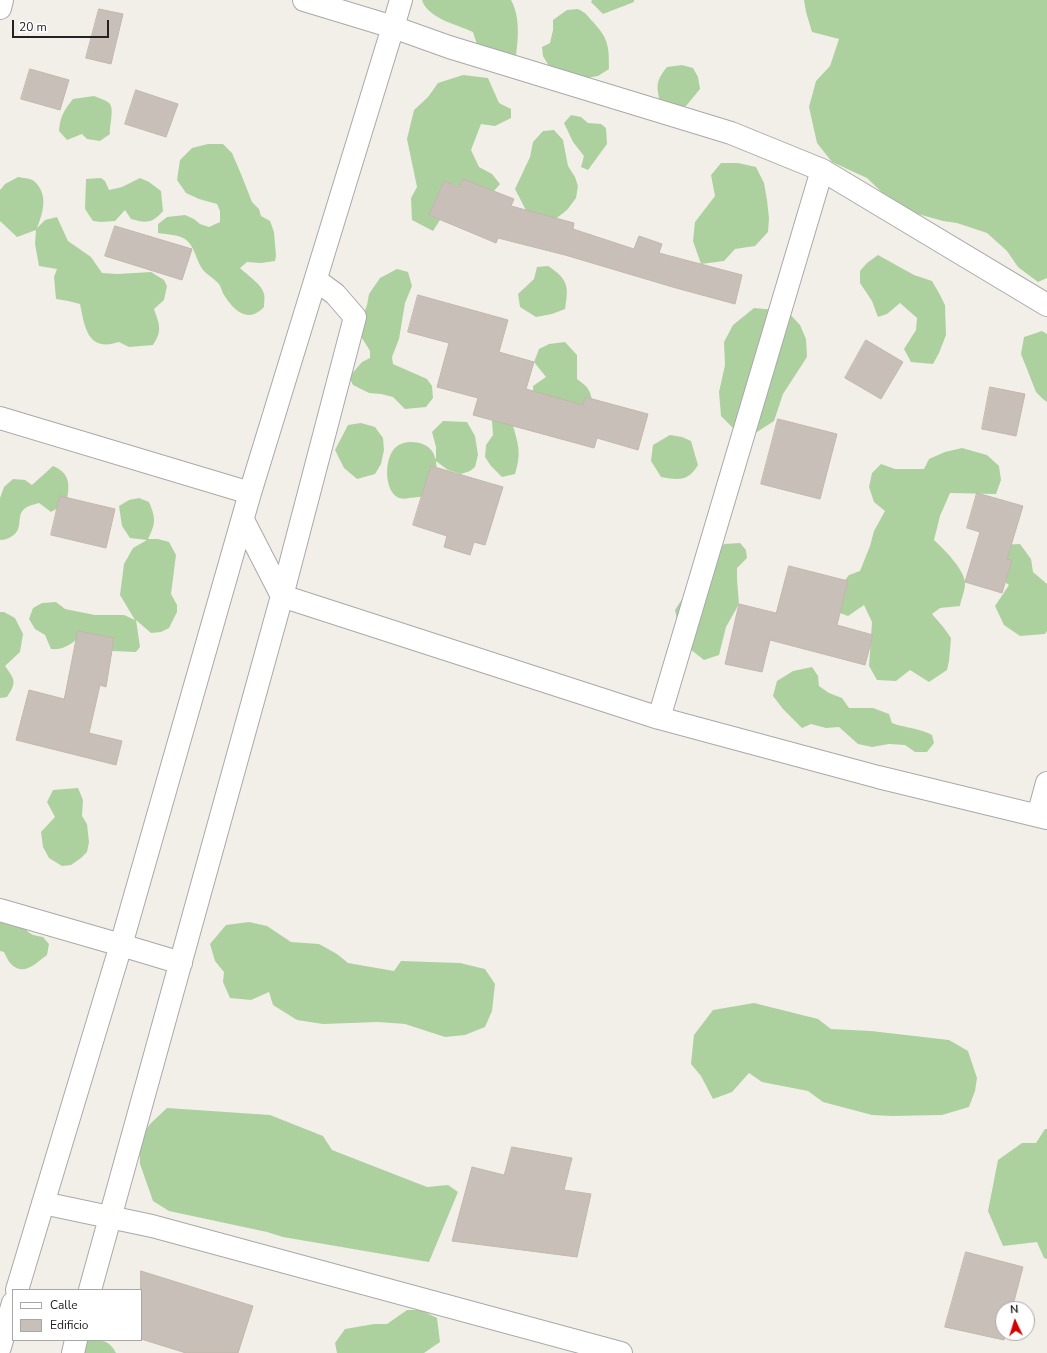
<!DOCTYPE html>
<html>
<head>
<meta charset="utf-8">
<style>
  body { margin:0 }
  #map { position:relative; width:1047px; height:1353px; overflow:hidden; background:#f2efe9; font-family:"Nunito Sans",sans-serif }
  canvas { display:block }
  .legend { position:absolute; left:12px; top:1289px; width:130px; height:52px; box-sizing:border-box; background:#fff; border:1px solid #a7a7a7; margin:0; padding:5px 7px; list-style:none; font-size:12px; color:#222 }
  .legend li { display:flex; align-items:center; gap:8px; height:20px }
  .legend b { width:20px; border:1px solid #a7a7a7 }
  .north { position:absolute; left:995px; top:1301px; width:40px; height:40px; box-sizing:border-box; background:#fff; border:1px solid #a7a7a7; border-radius:50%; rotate:356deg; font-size:11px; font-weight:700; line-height:16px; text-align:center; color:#222 }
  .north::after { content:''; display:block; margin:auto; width:14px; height:18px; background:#d40000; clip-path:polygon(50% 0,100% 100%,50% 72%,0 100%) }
  .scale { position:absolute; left:12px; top:20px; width:97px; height:18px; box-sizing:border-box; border:2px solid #222; border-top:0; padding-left:5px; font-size:12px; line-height:14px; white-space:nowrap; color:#222; -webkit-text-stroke:3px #fff; paint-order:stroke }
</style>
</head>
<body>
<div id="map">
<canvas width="1047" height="1353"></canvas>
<ul class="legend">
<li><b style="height:5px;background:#fff"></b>Calle</li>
<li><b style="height:11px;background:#c7bfb8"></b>Edificio</li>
</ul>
<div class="north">N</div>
<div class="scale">20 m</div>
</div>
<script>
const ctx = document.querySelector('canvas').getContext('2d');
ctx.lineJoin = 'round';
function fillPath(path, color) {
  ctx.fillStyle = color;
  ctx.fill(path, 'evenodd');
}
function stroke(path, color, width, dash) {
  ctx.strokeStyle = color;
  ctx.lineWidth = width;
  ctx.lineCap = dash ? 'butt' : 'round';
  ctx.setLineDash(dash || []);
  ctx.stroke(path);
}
fillPath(new Path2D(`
  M422,0H511C521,18 518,43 515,62L480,54L473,32C458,25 427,18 422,0Z
  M592,0H634V2L603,14L591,2Z
  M804,0H1047V278L1038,282L1018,267L1007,251L987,233L957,223L943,221L918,214L892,202L867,178L832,162L817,143L809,107L816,81L830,66L839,39L812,32L806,12Z
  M578,9C587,13 587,16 594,23C609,39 609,48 609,69L598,76L580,79L550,68L543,56L542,47L550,43L553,30V20L567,10Z
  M682,65L693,68L698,77L700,89L686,106L676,107L660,102C656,85 656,81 667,67Z
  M463,75L488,78L499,103L511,109V118L495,126L481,124L471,150L479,167L492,174L500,184L493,192L473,191L452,184L434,204L440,220L433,231L412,220L411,198L417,187L407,139L414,110L428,97L438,83Z
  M94,96C99,98 106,100 109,103C115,108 109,126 110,134L100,141L87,139L82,134L67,140L59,131C60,117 64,110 73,99Z
  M571,115L581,117L588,123L601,124L606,128L607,144L588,170L581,167L584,156L573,142L564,123Z
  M554,130L563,140L568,166L575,177L578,186L576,198L567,210L553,221L531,220L515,189L530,157L533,142L543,131Z
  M208,144H223L232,153L241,174L252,202L259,209L261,216L270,221L274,232L276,256L275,261L261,263L247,262L240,268C247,275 262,284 264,294C265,297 264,303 264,307C248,324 234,311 224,295C222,292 221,287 219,284C214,278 206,275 201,267C195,257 195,247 185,239C180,235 164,234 158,233V224L167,217L185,215L194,219L200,224L209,227L220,222V211L217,204L199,199L186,193L177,180L180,160L192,148Z
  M721,163H738L756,167L764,183L767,200L769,218L768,232L755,246L735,249L724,261L701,264L693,241L695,222L715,196L711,175Z
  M18,177C23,178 30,178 34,181C49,194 43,213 37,228L45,220L57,217L68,241L91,257L102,273L118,274L151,272L164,280L167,286L164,300L154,309C159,324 163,330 153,345L129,347L119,342C88,352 85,329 80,304L68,301L56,299L54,277L57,269L39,266L35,244L36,230L17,237L0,221V190L5,184Z
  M101,178L105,181L109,190L122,187L140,178L149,182L161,191L163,211C152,224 146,223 131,219L125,210L115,221L101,222L93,221L85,209L86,179Z
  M878,255L914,275L932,281L939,293L945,305L946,335L939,353L933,364L911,362L904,349L916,330L917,318L900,303L887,314L878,317L872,301L860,283V271L867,263Z
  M548,266C568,279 569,286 565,309L552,314L536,317L520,307L518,294L534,279L537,267Z
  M397,269L408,272L412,286L405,303L399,339L392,357L393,364L427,379L432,386L433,398L426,407L405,409L393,397L381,394L369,393L353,385L349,377L362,362L370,358V351L362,338V318L367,305L369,294L380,278Z
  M754,308L787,311L800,325L806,339L807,357L783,394L774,421L757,432L738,433L721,416L719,392L725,365L724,342L733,325Z
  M1042,331L1047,334V402L1043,399L1036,392L1021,354L1024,337Z
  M565,342L577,355V379C590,388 591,392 593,407L534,408L533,386L546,377L534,362L539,349L549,344Z
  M504,418L512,422C518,444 522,452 515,474L502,477L491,466L485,457L486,445L493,435L492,421Z
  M443,421L467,422L475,436L478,455L475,467L470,471L461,474L448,470L436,461L438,484C428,496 425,497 409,498C406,499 400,499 397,497C384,489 384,457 396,447C405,439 425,441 432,451C434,453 434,457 436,459V447L432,432Z
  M361,423L375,427L383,438L384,450L381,464L375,474L357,479L344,468L335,450L348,425Z
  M670,435L682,437L691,441L698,465C688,482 678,480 661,477L651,461L653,445Z
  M962,448L987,455L999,466L1001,480L996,494L950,493L940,516L934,540C943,548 966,571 965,584C965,591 961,599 960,606L940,608L932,614L944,628L951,638L949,661L947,670L929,682L910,670L896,681L877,680L869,666L872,622L864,605L848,616L840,613L835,593L849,575L860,571L870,546L874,531L885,511L874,502L869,487L872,473L881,464L895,469H924L929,459L945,452Z
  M53,466C71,473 70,487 66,503L51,512L39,503C36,504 30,505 27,507C13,515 27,529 9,538C6,539 4,540 0,540V498L4,487L13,479L25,480L32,485Z
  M139,498L149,502C156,519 156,523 148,539H158L169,542L176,555L171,594L177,605V612L169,628L161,632L151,633L136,620L140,647L136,652L112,651L100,641L76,640C68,646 62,650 51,649L45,635L35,629L29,619L33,608L42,603L56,602L65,609L95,615H124L135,620L120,595L124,564L133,548L147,540L130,538L122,526L119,506L129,500Z
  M740,543L746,550L747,558L737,568V579L739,604L726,627L719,655L704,660L690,649L680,632L675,610L686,593L724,544Z
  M1020,544L1031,559L1033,572L1047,584V631L1045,634L1020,636L1004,625L995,606L1009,585L996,576L999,545Z
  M0,612H4L15,618L23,634L20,652L5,666C15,680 17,682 7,697L0,698Z
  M812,667L818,676L819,686L829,693L842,698L849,708H873L889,714L892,723C905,728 920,728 932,735L934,743L927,752H915L905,745L889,744L872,747L858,744L839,727L826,728L811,724L802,728L783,709L773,696L777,681L793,671Z
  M78,788L83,800L82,816L87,824L89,842L87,852L81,858L71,865L62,866L49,858L43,847L41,832L55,817L47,802L53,790Z
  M0,921L23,924C28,934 31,935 43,937L49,944L47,955C36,963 24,977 11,964C8,961 6,956 4,952L0,951Z
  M249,922L267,926L291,942L319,944L337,954L348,963L394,971L401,961L460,963L485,969L495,984L492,1011L485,1027L465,1035L445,1037L405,1024L378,1022L323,1024L297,1020L273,1005L269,992L251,1000L230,998L223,982L224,972L215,961L210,944L226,925Z
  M754,1003L818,1019L831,1029L871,1031L949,1040L968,1051L977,1078L975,1091L969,1107L942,1115L892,1116L872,1115L823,1102L808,1091L762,1082L749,1073L732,1092L713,1099L701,1076L691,1064L694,1035L713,1010Z
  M167,1108L270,1115L323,1136L332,1150L427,1187L448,1185L458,1192L429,1262L283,1237L267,1232L169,1211L153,1201L140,1164L139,1138L151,1123Z
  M1045,1129H1047V1259L1044,1258L1037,1242L1003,1246L988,1211L998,1160L1022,1143H1036Z
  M407,1310H421L437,1318L440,1342L424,1353H337L335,1343L345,1329L374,1324H387Z
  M76,1340C92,1340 108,1336 116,1353H67Z`), '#add19e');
const building = new Path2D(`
  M99,9L123,14L111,64L86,58Z
  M30,69L69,80L60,110L21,99Z
  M136,90L178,104L166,137L125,124Z
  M463,179L514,199L511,206L574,223L573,229L634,249L639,236L662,244L659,253L742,275L735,304L676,288L565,255L498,238L496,243L429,215L444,181L459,187Z
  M115,226L192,249L182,280L105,256Z
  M418,295L508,320L499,352L534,362L526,389L583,405L585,397L648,414L638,450L597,438L594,448L473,415L478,398L437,387L449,343L408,332Z
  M866,340L903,362L881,399L845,378Z
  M990,387L1025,394L1016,436L982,429Z
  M778,419L837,434L820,499L761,484Z
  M431,466L503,487L485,545L474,542L470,555L444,547L447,536L413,525Z
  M977,493L1023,506L1007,559L1012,560L1002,593L965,582L980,532L967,528Z
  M60,496L115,509L106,548L51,535Z
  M789,566L848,581L837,625L873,635L865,665L770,640L762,672L725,664L739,604L776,613Z
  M78,631L114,638L106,687L100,685L89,733L122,741L116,765L16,740L29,690L64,699Z
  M512,1147L572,1158L564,1190L591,1194L577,1257L452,1241L472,1167L504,1175Z
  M966,1252L1023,1267L1012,1309H1003V1333H1006L1004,1340L945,1327Z
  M141,1271L253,1306L238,1353H186L141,1339Z`);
fillPath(building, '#c7bfb8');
stroke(building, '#c4b6ab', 1);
const street = new Path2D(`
  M304,0L393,27L449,47L731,133L822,170L1047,305
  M0,8L2,0
  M0,418L250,493
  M243,520L282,596L659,718L878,777L1047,818
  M659,718L822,170
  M1038,816L1047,783
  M0,910L121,945L181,963
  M43,1203L152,1226L621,1353
  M17,1290L121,945L250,493L393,27L401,0
  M90,1290L282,596L355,317L335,294L316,280
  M0,1347L13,1303
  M73,1353L76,1340`);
stroke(street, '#a9a9a9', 24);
stroke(street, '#fff', 22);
</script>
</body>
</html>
